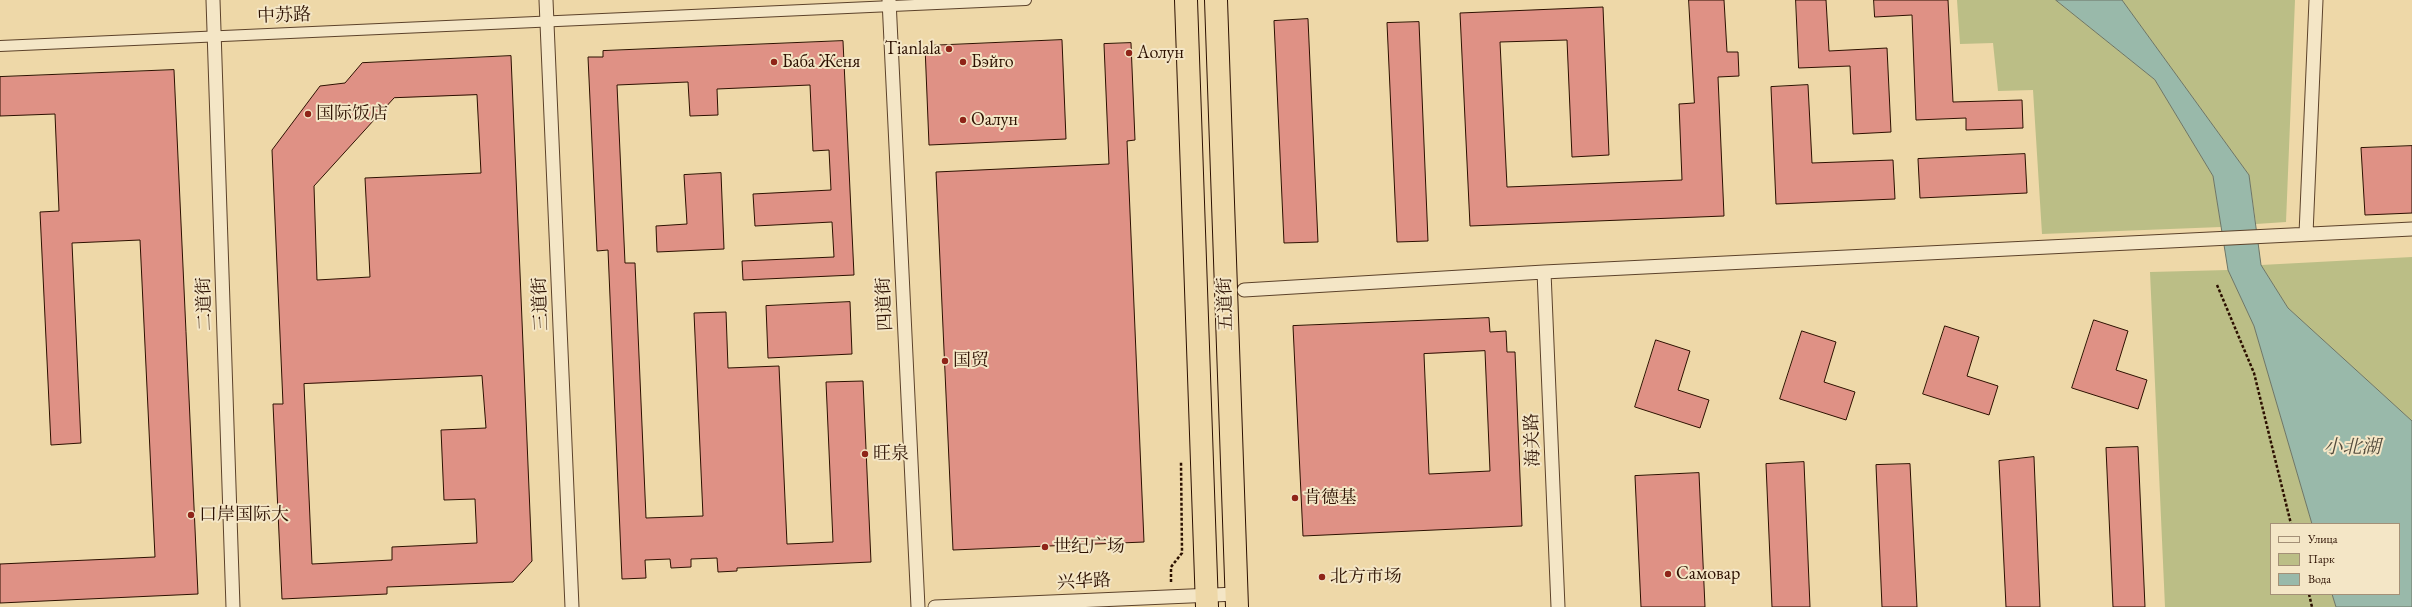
<!DOCTYPE html>
<html>
<head>
<meta charset="utf-8">
<style>
  body { margin:0 }
  #map { position:relative; width:2412px; height:607px; overflow:hidden; background:#eed8a8; font-family:"EB Garamond",serif }
  canvas { display:block }
  .legend { position:absolute; left:2270px; top:523px; width:130px; height:72px; box-sizing:border-box; background:#f4e6c6; border:1px solid #a49077; margin:0; padding:5px 7px; list-style:none; font-size:12px; color:#2c1000 }
  .legend li { display:flex; align-items:center; gap:8px; height:20px }
  .legend b { width:20px; border:1px solid #a49077 }
</style>
</head>
<body>
<div id="map">
<canvas width="2412" height="607"></canvas>
<ul class="legend">
<li><b style="height:5px;background:#f4e6c6"></b>Улица</li>
<li><b style="height:11px;background:#bbbe86"></b>Парк</li>
<li><b style="height:11px;background:#99b9aa"></b>Вода</li>
</ul>
</div>
<script>
const ctx = document.querySelector('canvas').getContext('2d');
ctx.lineJoin = 'round';
function fillPath(path, color) {
  ctx.fillStyle = color;
  ctx.fill(path, 'evenodd');
}
function stroke(path, color, width, dash) {
  ctx.strokeStyle = color;
  ctx.lineWidth = width;
  ctx.lineCap = dash ? 'butt' : 'round';
  ctx.setLineDash(dash || []);
  ctx.stroke(path);
}
function label(font, color, halo, rows, align = 'center') {
  ctx.font = font + ' "EB Garamond","Noto Serif SC",serif';
  ctx.lineWidth = 4;
  ctx.setLineDash([]);
  ctx.textBaseline = 'middle';
  ctx.strokeStyle = halo;
  ctx.fillStyle = color;
  for (const [text, x, y, turn = 0] of rows) {
    ctx.save();
    ctx.translate(x, y);
    ctx.rotate((+turn || 0) * Math.PI / 180);
    ctx.textAlign = isNaN(turn) ? turn : align;
    if (halo) ctx.strokeText(text, 0, 0);
    ctx.fillText(text, 0, 0);
    ctx.restore();
  }
}
fillPath(new Path2D(`
  M1957,0H2056L2155,80L2213,176L2221,227L2042,234L2033,90L1998,91L1993,43L1960,44Z
  M2122,0H2295L2286,222L2256,224L2249,175Z
  M2412,257V421L2288,308L2261,265Z
  M2228,270L2254,326L2312,524H2271V594H2332L2336,607H2165L2150,272Z`), '#bbbe86');
const water = new Path2D(`
  M2056,0H2122L2249,175L2261,265L2288,308L2412,421V607H2336L2332,594H2399V524H2312L2254,326L2228,270L2213,176L2155,80Z`);
fillPath(water, '#99b9aa');
stroke(water, '#6d7566', 1);
const building = new Path2D(`
  M1689,0H1724L1727,52H1738L1739,76L1718,77L1724,216L1470,226L1460,13L1603,7L1609,155L1572,157L1567,40L1500,42L1507,187L1682,180L1679,104L1694,103Z
  M1796,0H1826L1829,51L1887,48L1891,132L1853,134L1850,66L1799,68Z
  M1874,0H1948L1953,102L2022,100L2023,128L1966,130V118L1916,120L1912,15L1875,17Z
  M1308,19L1318,242L1284,243L1274,21Z
  M1419,22L1428,241L1397,242L1387,23Z
  M1062,40L1066,139L929,145L925,46Z
  M843,41L854,275L743,280L742,261L834,257L832,222L755,226L753,194L831,190L829,150L813,151L810,85L717,89L718,115L690,116L688,82L617,85L625,263H635L646,518L703,516L694,313L726,312L728,368L779,366L787,544L833,542L826,382L863,381L871,562L737,568V571L718,572L717,558L691,559V567L671,568L670,559L645,560L646,578L622,579L608,250L597,251L588,57H603V51Z
  M1131,43L1135,140L1127,141L1144,542L953,550L936,172L1109,164L1104,44Z
  M511,56L532,561L513,582L387,587V594L282,599L273,404H283L272,150L320,86L345,83L362,63ZM477,95L481,173L365,178L370,277L317,280L314,186L394,98ZM482,376L486,428L441,430L444,500L475,499L477,543L392,547V560L312,564L304,384Z
  M174,70L198,594L0,603V564L155,557L140,240L72,243L81,443L51,445L40,212L59,211L55,114L0,116V77Z
  M1808,85L1812,163L1893,160L1895,199L1776,204L1771,87Z
  M2412,146V213L2365,215L2361,148Z
  M2025,154L2027,193L1920,198L1918,159Z
  M721,173L724,249L657,252L656,226L687,224L684,175Z
  M850,302L852,354L768,358L766,306Z
  M1489,318L1490,332L1506,331L1507,352H1515L1522,526L1303,536L1293,326ZM1485,351L1490,471L1429,474L1424,354Z
  M2094,320L2128,331L2116,370L2147,380L2138,409L2072,388Z
  M1945,326L1979,337L1967,376L1998,386L1989,415L1923,394Z
  M1802,331L1836,342L1824,382L1855,392L1846,420L1780,399Z
  M1656,340L1690,351L1678,390L1709,400L1700,428L1635,407Z
  M2138,447L2145,607H2113L2106,448Z
  M2034,457L2040,607H2006L1999,461Z
  M1804,462L1810,607H1772L1766,464Z
  M1910,464L1917,607H1882L1876,465Z
  M1699,473L1705,607H1641L1635,476Z`);
fillPath(building, '#df9185');
stroke(building, '#2c1000', 1);
const pedestrian = new Path2D(`
  M0,46L1026,0`);
const minor = new Path2D(`
  M213,0L233,607
  M546,0L572,607
  M889,0L918,607
  M2306,234L2316,0
  M1544,272L1558,607
  M1244,290L1544,272L2412,229
  M935,607L1236,594`);
const trunk = new Path2D(`
  M1186,0L1207,607
  M1216,0L1237,607`);
stroke(pedestrian, '#5c422a', 12);
stroke(minor, '#5c422a', 15);
stroke(trunk, '#2c1000', 24);
stroke(new Path2D(`
  M2217,285L2254,373L2291,524
  M1171,582V567L1182,553L1181,462
  M2309,594L2312,607`), '#2c1000', 2.5, [3, 2]);
stroke(pedestrian, '#f4e6c6', 10);
stroke(minor, '#f4e6c6', 13);
stroke(trunk, '#eed8a8', 22);
for (const [x, y, r, color] of [
  [949,49,4,"#8f2418"],
  [1129,53,4,"#8f2418"],
  [774,62,4,"#8f2418"],
  [963,62,4,"#8f2418"],
  [308,114,4,"#8f2418"],
  [963,120,4,"#8f2418"],
  [945,361,4,"#8f2418"],
  [865,454,4,"#8f2418"],
  [1295,498,4,"#8f2418"],
  [191,515,4,"#8f2418"],
  [1045,547,4,"#8f2418"],
  [1668,574,4,"#8f2418"],
  [1322,577,4,"#8f2418"]
]) {
  const dot = new Path2D();
  dot.arc(x, y, r, 0, 2 * Math.PI);
  ctx.fillStyle = color;
  ctx.fill(dot);
  stroke(dot, '#f4e6c6', 1.5);
}
label('18px', '#2c1000', '#f4e6c6', [
  ["中苏路",284,16,-2],
  ["二道街",205,304,-92],
  ["三道街",541,304,-93],
  ["四道街",885,304,-93],
  ["五道街",1226,304,-92],
  ["海关路",1533,440,-92],
  ["兴华路",1084,582,-3]
]);
label('18px', '#2c1000', '#f4e6c6', [
  ["Tianlala",941,49,"right"],
  ["Аолун",1137,53],
  ["Баба Женя",782,62],
  ["Бэйго",971,62],
  ["国际饭店",316,114],
  ["Оалун",971,120],
  ["国贸",953,361],
  ["旺泉",873,454],
  ["肯德基",1303,498],
  ["口岸国际大",199,515],
  ["世纪广场",1053,547],
  ["Самовар",1676,574],
  ["北方市场",1330,577]
], 'left');
label('italic 19px', '#524b3c', '#f4e6c6', [
  ["小北湖",2352,448]
]);
</script>
</body>
</html>
